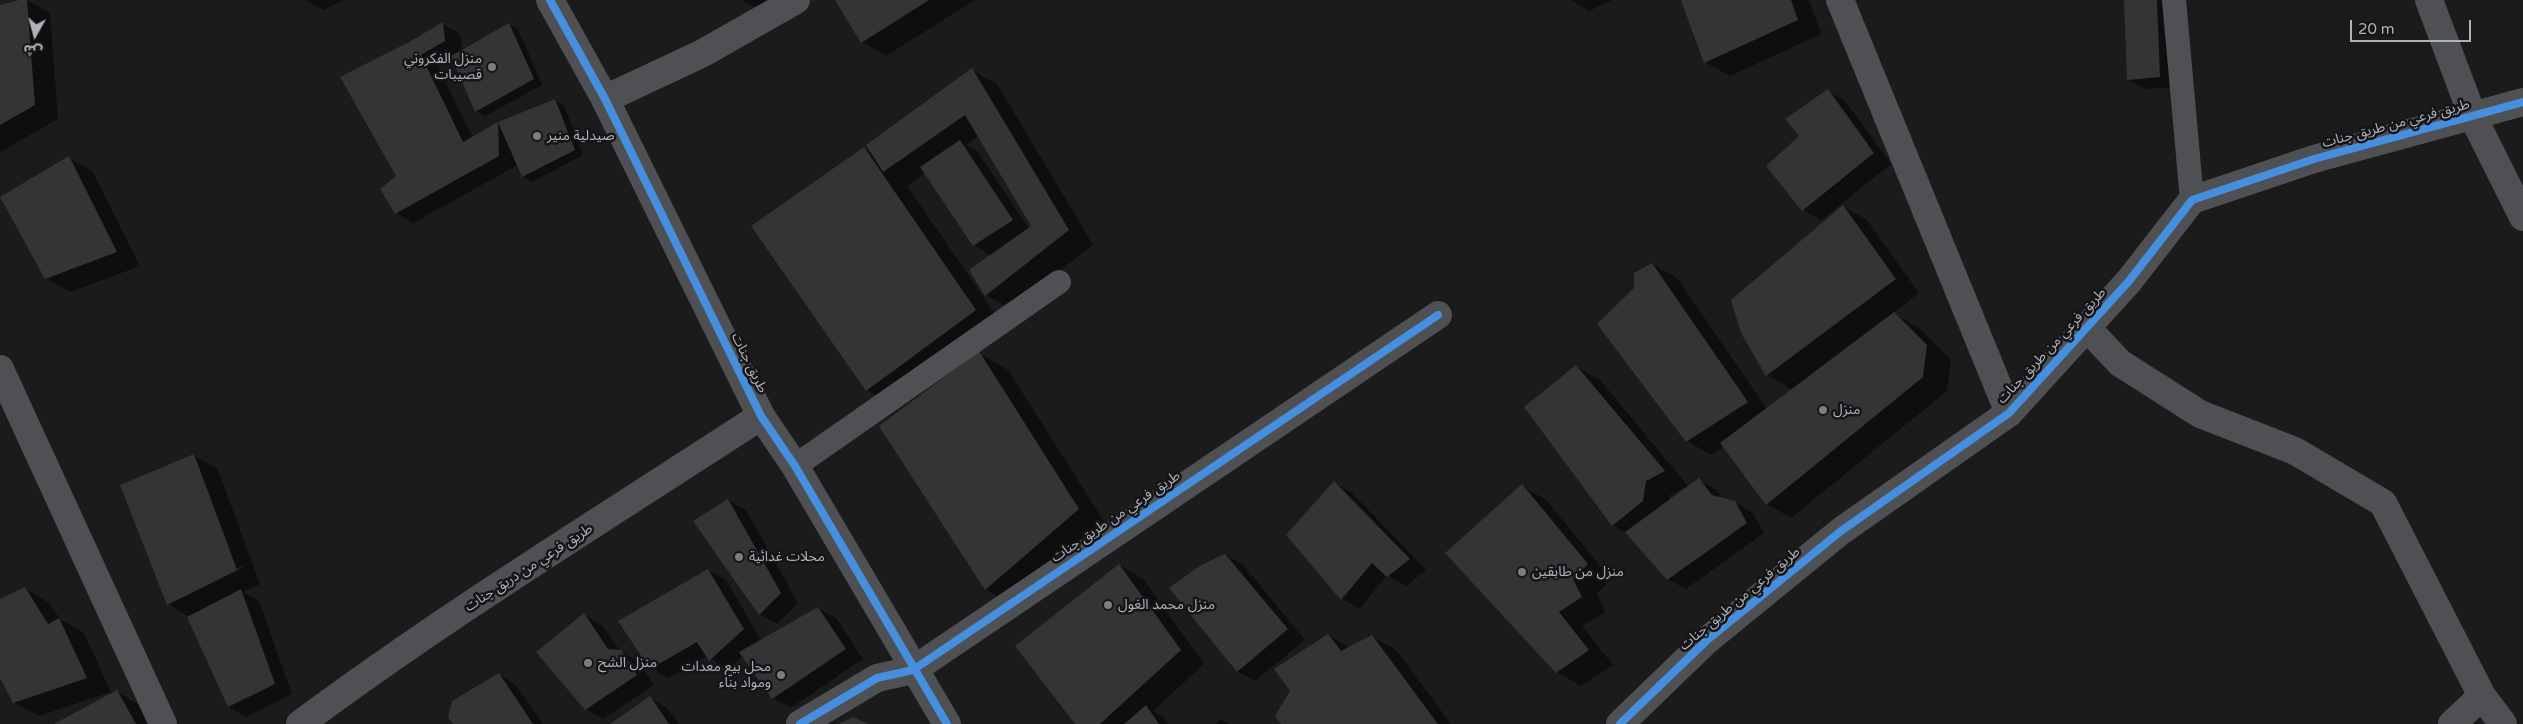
<!DOCTYPE html>
<html>
<head>
<meta charset="utf-8">
<style>
  body { margin:0 }
  #map { position:relative; width:2523px; height:724px; overflow:hidden; background:#1b1b1b; font-family:"Varela Round","Noto Sans Arabic",sans-serif }
  canvas { display:block }
  .north { position:absolute; left:10px; top:10px; width:50px; height:50px; -webkit-text-stroke:4px #151517; paint-order:stroke; rotate:187deg; font-size:14px; font-weight:700; line-height:20px; text-align:center; color:#adb2bb }
  .north::after { content:''; display:block; margin:auto; width:18px; height:22px; background:#adb2bb; clip-path:polygon(50% 0,100% 100%,50% 72%,0 100%) }
  .scale { position:absolute; left:2350px; top:20px; width:121px; height:22px; box-sizing:border-box; border:2px solid #adb2bb; border-top:0; padding-left:6px; font-size:15px; line-height:18px; white-space:nowrap; color:#adb2bb; -webkit-text-stroke:4px #151517; paint-order:stroke }
</style>
</head>
<body>
<div id="map">
<canvas width="2523" height="724"></canvas>
<div class="north">ش</div>
<div class="scale">20 m</div>
</div>
<script>
const ctx = document.querySelector('canvas').getContext('2d');
ctx.lineJoin = 'round';
function fillPath(path, color) {
  ctx.fillStyle = color;
  ctx.fill(path, 'evenodd');
}
function stroke(path, color, width, dash) {
  ctx.strokeStyle = color;
  ctx.lineWidth = width;
  ctx.lineCap = dash ? 'butt' : 'round';
  ctx.setLineDash(dash || []);
  ctx.stroke(path);
}
function label(font, color, halo, rows, align = 'center') {
  ctx.font = font + ' "Varela Round","Noto Sans Arabic",sans-serif';
  ctx.lineWidth = 5;
  ctx.setLineDash([]);
  ctx.textBaseline = 'middle';
  ctx.strokeStyle = halo;
  ctx.fillStyle = color;
  for (const [text, x, y, turn = 0] of rows) {
    ctx.save();
    ctx.translate(x, y);
    ctx.rotate((+turn || 0) * Math.PI / 180);
    ctx.textAlign = isNaN(turn) ? turn : align;
    if (halo) ctx.strokeText(text, 0, 0);
    ctx.fillText(text, 0, 0);
    ctx.restore();
  }
}
fillPath(new Path2D(`
  M27,0L50,13L58,119L0,152V7Z
  M306,0H343L323,10Z
  M742,0H790L767,14Z
  M837,0H975L886,56L862,42Z
  M1571,0H1612L1589,11Z
  M1683,0H1809L1821,34L1730,76L1705,62Z
  M2126,0H2164L2177,87L2146,89L2128,79Z
  M443,24L460,34L462,50L509,24L518,29L542,85L485,116L476,111L453,56L437,65L473,138L499,123L555,100L564,105L583,155L532,182L523,177L516,160V166L413,223L396,213L410,43Z
  M972,70L997,84L1093,245L1010,309L986,295L991,256L974,245L926,173L907,186L1004,327L896,407L867,390L753,226L864,148L873,154ZM979,136L1033,226L1029,229L978,152L966,145Z
  M1828,91L1845,101L1891,164L1821,220L1803,210L1800,137Z
  M69,158L93,172L140,266L70,292L46,278Z
  M1843,206L1867,220L1919,293L1893,313L1919,328L1951,360L1947,391L1791,518L1767,504L1724,446L1711,455L1687,441L1635,289L1652,264L1677,278L1767,409L1793,390L1767,375L1742,333Z
  M979,353L1008,370L1107,526L1014,606L985,589Z
  M1577,367L1601,381L1688,486L1670,495L1669,502L1699,480L1717,490L1724,500L1735,502L1753,513L1764,533L1686,589L1668,579L1628,534L1613,525L1525,407Z
  M194,455L218,470L260,584L243,592L259,601L292,694L246,717L229,707L190,617L168,604ZM242,566L243,568L182,598V596Z
  M1334,483L1352,493L1426,570L1406,586L1387,575L1360,609L1342,599L1288,535Z
  M1522,486L1546,500L1611,579L1597,594L1605,612L1582,626L1613,665L1581,686L1557,672Z
  M728,500L746,510L798,603L777,624L759,614Z
  M1225,555L1243,565L1305,640L1255,681L1237,671Z
  M1119,565L1143,579L1204,664L1153,711L1163,717L1168,724H1076Z
  M708,570L726,580L761,640L818,608L836,618L863,659L791,708L773,698L743,656L728,670L707,656L668,678L651,668Z
  M25,588L49,603L60,619L84,633L111,692L39,716L14,702L0,676V600Z
  M584,615L602,625L620,651L639,662L654,685L603,719L586,709Z
  M1328,635L1350,648L1372,636L1396,650L1451,724H1282Z
  M499,674L516,685L543,724H455Z
  M117,692L141,706L151,724H56Z
  M650,698L667,708L679,724H612Z
  M1221,719L1229,724H1215Z`), '#0007');
fillPath(new Path2D(`
  M19,0H27L35,105L0,125V5Z
  M835,0H929L861,43Z
  M1681,0H1791L1798,20L1704,63Z
  M2124,0H2157L2160,77L2127,80Z
  M443,22L445,41L421,55L463,142L498,122L555,99L575,150L522,177L498,122L499,156L395,214L380,189L396,176L340,77L409,42Z
  M509,23L534,79L475,112L451,56Z
  M972,68L1069,230L985,296L969,270L1031,226L965,115L883,172L866,145Z
  M1828,89L1874,153L1802,211L1766,166L1799,136L1785,119Z
  M960,140L1013,220L973,246L920,167Z
  M864,147L976,310L866,391L751,226Z
  M69,156L117,252L45,279L0,197Z
  M1843,205L1896,279L1766,376L1741,333L1731,300Z
  M1652,263L1748,402L1686,442L1597,324L1634,288V273Z
  M1894,312L1927,345L1923,377L1766,505L1720,443Z
  M979,351L1079,509L985,590L879,426Z
  M1576,365L1665,471L1646,481L1643,501L1612,526L1524,407Z
  M194,454L237,570L167,605L120,485Z
  M1699,478L1712,495L1735,501L1747,523L1667,580L1625,532Z
  M1334,481L1410,559L1387,577L1372,563L1341,600L1286,535Z
  M1522,484L1588,564L1573,579L1582,597L1559,612L1589,650L1556,673L1445,553Z
  M728,499L781,593L759,615L693,521Z
  M1225,554L1288,629L1237,672L1169,588L1201,565Z
  M1119,564L1181,650L1100,724H1075L1015,646Z
  M708,569L744,629L709,661L697,642L650,669L618,621Z
  M25,587L48,624L59,618L87,678L13,703L0,678V599Z
  M241,589L275,684L228,707L187,617Z
  M818,607L846,649L772,699L739,652Z
  M584,613L608,649L621,650L637,675L585,710L536,652Z
  M1328,634L1341,651L1372,635L1438,724H1281L1275,716L1290,691L1274,669Z
  M499,673L533,724H453L448,718L452,701Z
  M117,690L136,724H54Z
  M650,696L669,724H610Z
  M1146,705L1159,724H1124Z
  M853,717L868,724H839Z`), '#343435');
stroke(new Path2D(`
  M2174,0L2192,200
  M795,466L1059,282`), '#4f5054', 24);
stroke(new Path2D(`
  M1840,0L2009,413
  M2429,0L2473,117L2523,217
  M605,99L703,53L796,0
  M2087,328L2120,363L2200,414L2295,451L2383,503L2482,696L2503,724
  M0,369L163,724
  M300,724C448,614 606,517 761,416
  M800,724L877,678L913,670L1438,315
  M1620,724L1706,641L1841,531L2009,413L2129,281L2192,200L2314,159L2523,102
  M2452,724L2482,696`), '#4f5054', 28);
stroke(new Path2D(`
  M550,0L605,99L761,416L795,466L947,724`), '#4f5054', 28);
stroke(new Path2D(`
  M550,0L605,99L761,416L795,466L947,724
  M800,724L877,678L913,670L1438,315
  M1620,724L1706,641L1841,531L2009,413L2129,281L2192,200L2314,159L2523,102`), '#468fdf', 8);
for (const [x, y, r, color] of [
  [492,67,5,"#7a7d83"],
  [537,136,5,"#7a7d83"],
  [1823,410,5,"#7a7d83"],
  [739,557,5,"#7a7d83"],
  [1522,572,5,"#7a7d83"],
  [1108,605,5,"#7a7d83"],
  [588,663,5,"#7a7d83"],
  [781,675,5,"#7a7d83"]
]) {
  const dot = new Path2D();
  dot.arc(x, y, r, 0, 2 * Math.PI);
  ctx.fillStyle = color;
  ctx.fill(dot);
  stroke(dot, '#151517', 2);
}
label('14px', '#adb2bb', '#151517', [
  ["منزل الفكروني",482,59,"right"],
  ["قصيبات",482,75,"right"],
  ["صيدلية منير",547,136],
  ["منزل",1833,410],
  ["محلات غدائية",749,557],
  ["منزل من طابقين",1532,572],
  ["منزل محمد الغول",1118,605],
  ["منزل الشح",598,663],
  ["محل بيع معدات",771,667,"right"],
  ["ومواد بناء",771,683,"right"]
], 'left');
label('14px', '#adb2bb', '#151517', [
  ["طريق فرعي من طريق جنات",2396,124,-15],
  ["طريق فرعي من طريق جنات",2052,346,-47],
  ["طريق جنات",749,363,64],
  ["طريق فرعي من طريق جنات",1116,517,-34],
  ["طريق فرعي من دريق جنات",529,568,-33],
  ["طريق فرعي من طريق جنات",1740,599,-40]
]);
</script>
</body>
</html>
